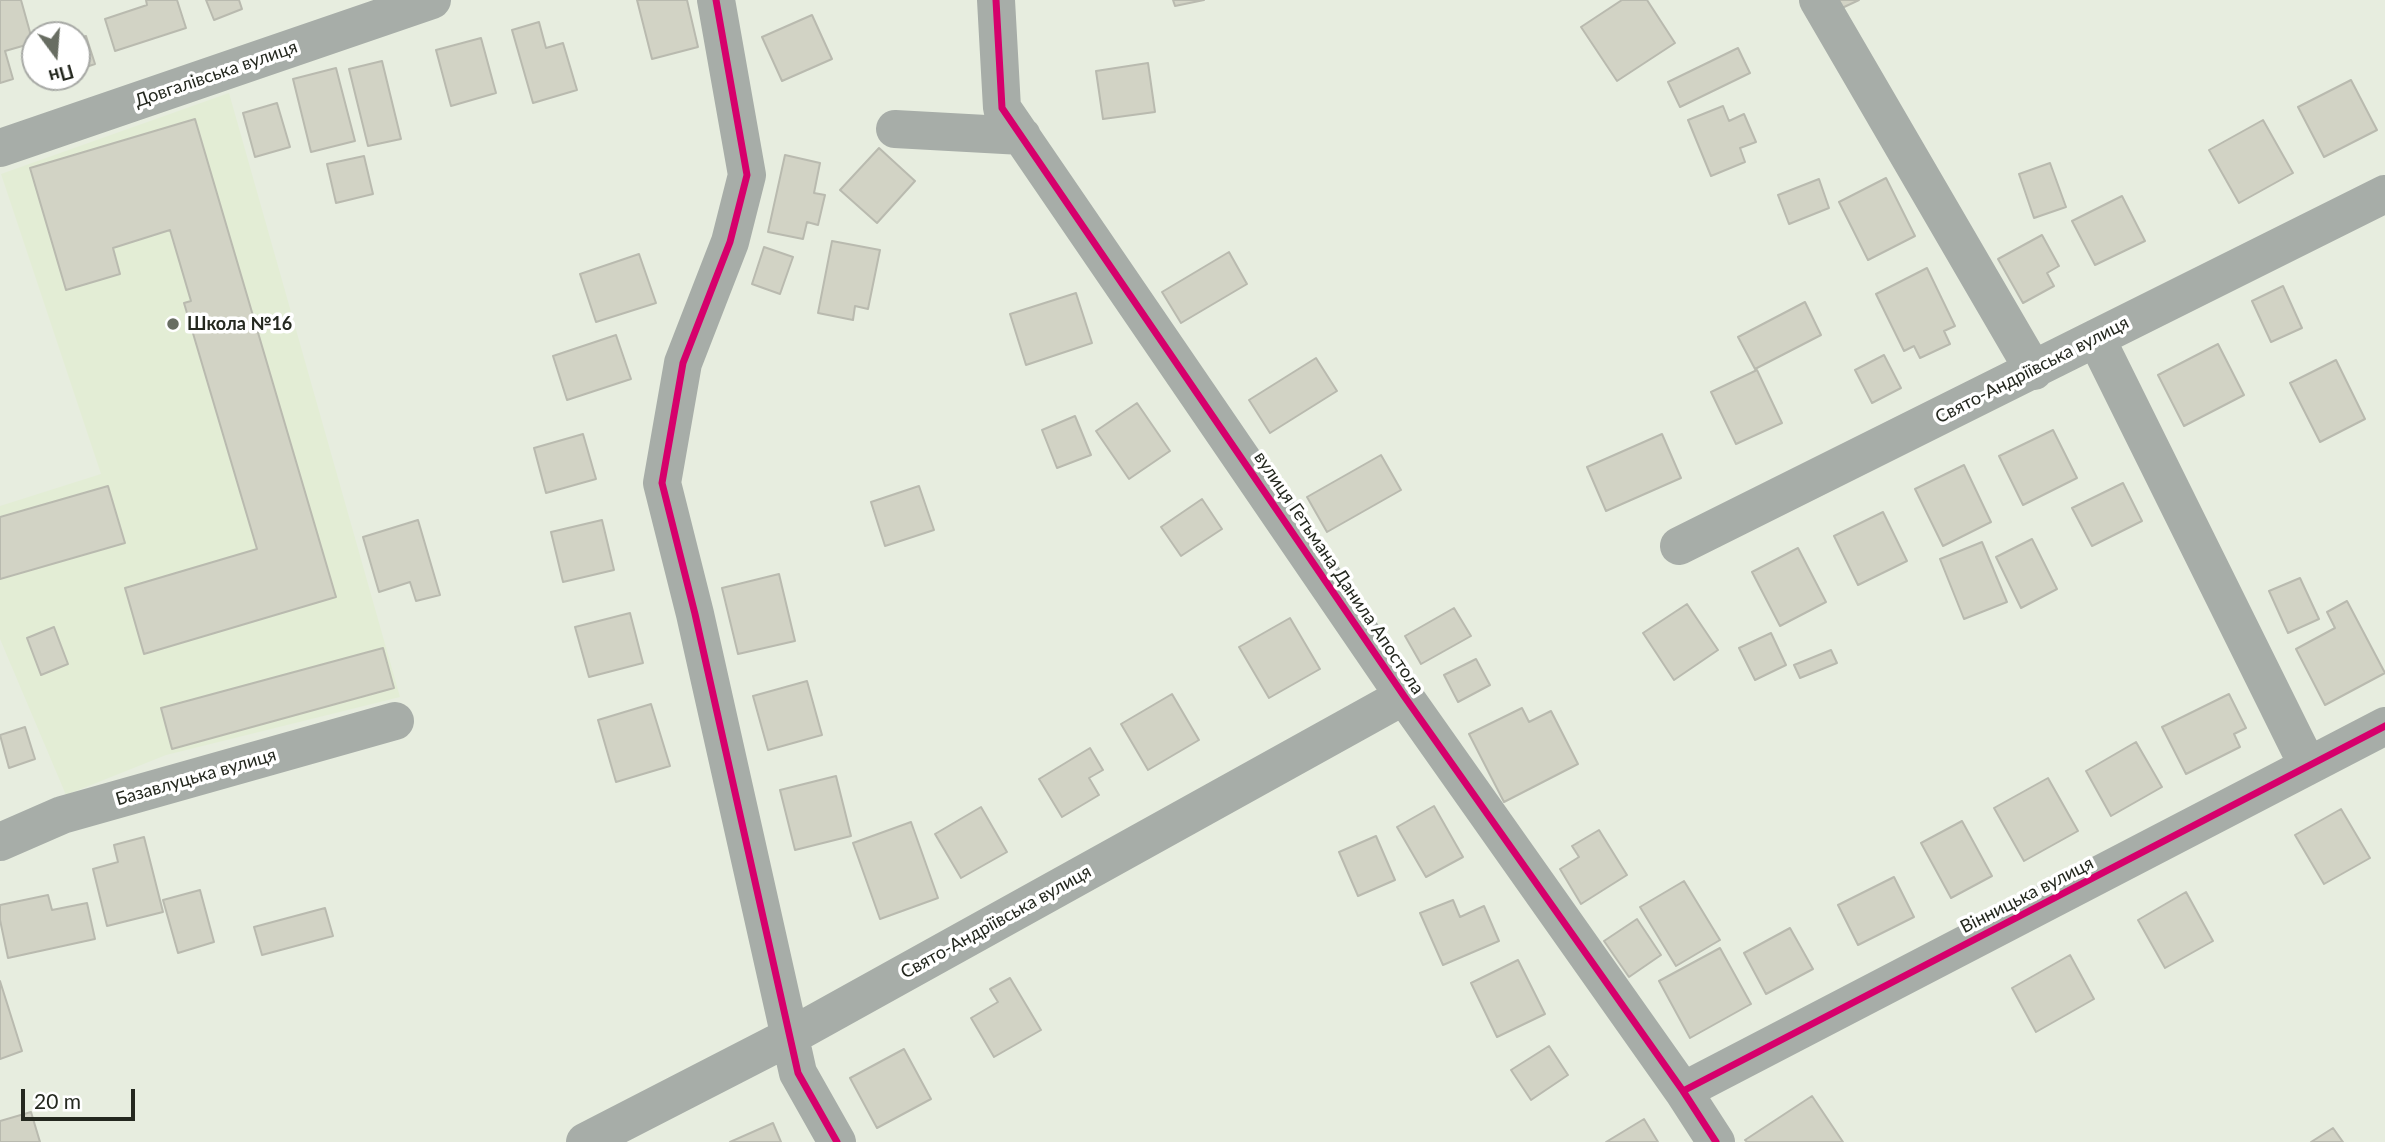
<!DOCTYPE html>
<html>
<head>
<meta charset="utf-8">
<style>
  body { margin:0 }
  #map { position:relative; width:2385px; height:1142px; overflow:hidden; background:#e7eddf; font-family:Lato,sans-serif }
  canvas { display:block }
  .north { position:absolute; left:21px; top:21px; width:70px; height:70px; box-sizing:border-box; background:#fff; border:2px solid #a7a9a5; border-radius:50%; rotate:164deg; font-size:19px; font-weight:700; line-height:28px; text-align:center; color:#24281f }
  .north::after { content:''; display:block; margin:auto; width:24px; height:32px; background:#686d62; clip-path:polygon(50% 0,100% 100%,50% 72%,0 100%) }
  .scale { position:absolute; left:21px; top:1089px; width:114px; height:32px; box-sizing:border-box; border:4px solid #24281f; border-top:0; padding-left:9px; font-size:21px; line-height:24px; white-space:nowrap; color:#24281f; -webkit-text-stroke:5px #fff; paint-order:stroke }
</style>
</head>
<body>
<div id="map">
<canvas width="2385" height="1142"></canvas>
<div class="north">Пн</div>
<div class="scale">20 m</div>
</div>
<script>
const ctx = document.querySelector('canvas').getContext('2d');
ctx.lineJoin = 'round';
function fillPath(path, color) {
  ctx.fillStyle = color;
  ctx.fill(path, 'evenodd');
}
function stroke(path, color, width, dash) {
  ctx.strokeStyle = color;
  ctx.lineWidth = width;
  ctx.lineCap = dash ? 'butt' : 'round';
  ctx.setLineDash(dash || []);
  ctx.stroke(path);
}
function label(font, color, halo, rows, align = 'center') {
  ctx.font = font + ' Lato,sans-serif';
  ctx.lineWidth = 7;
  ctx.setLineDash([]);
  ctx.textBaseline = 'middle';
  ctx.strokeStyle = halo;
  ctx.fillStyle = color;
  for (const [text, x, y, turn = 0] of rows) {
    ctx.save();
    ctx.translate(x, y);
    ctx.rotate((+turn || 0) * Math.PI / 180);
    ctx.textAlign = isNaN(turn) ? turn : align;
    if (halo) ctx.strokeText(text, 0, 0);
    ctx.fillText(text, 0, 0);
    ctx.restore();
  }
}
fillPath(new Path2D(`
  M229,93L400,697L166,755L66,795L0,639V506L101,474L1,174Z`), '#e3edd5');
const building = new Path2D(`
  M0,0H21L33,43L5,51L13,79L0,83Z
  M146,0H177L186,28L115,51L105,19L147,5Z
  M206,0H239L242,9L214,20Z
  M637,0H687L698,47L652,59Z
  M1173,0H1204L1175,6Z
  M1622,0H1647L1675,43L1617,81L1581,27Z
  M1838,0H1859L1842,8Z
  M812,15L832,59L782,81L762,37Z
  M539,22L546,48L563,43L577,90L533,103L512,30Z
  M86,36L95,64L77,70V39Z
  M481,38L496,93L451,106L436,50Z
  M1738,48L1750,73L1680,107L1668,82Z
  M382,61L401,139L368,146L349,69Z
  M1148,63L1155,112L1103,119L1096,71Z
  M336,68L355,141L311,152L293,79Z
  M2351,80L2377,130L2324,157L2298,107Z
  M277,103L290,147L255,157L243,113Z
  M1723,106L1729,121L1744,114L1756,142L1740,148L1745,162L1711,176L1688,120Z
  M195,119L336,597L144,654L125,588L257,549L184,303L191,301L170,230L113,248L120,274L66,290L30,168Z
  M2263,120L2293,173L2239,203L2209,150Z
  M879,148L915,181L877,223L840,190Z
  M785,155L820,163L814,193L825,195L818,225L807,222L803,239L768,232Z
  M364,156L373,194L336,203L327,164Z
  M2050,163L2066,207L2034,218L2019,174Z
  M1886,178L1915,236L1868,260L1839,202Z
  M1819,179L1829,208L1789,224L1778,195Z
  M2122,196L2145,241L2095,265L2072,221Z
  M2042,235L2059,266L2047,273L2054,286L2023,303L1998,259Z
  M832,241L880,250L868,309L855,306L853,320L818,313Z
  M764,247L793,257L780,294L752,284Z
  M1229,252L1247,284L1181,323L1162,292Z
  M639,254L656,303L596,322L580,274Z
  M1927,268L1955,326L1944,331L1950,344L1920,358L1914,346L1904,351L1876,294Z
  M2283,286L2302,328L2271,342L2252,301Z
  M1076,293L1092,343L1026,365L1010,314Z
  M1805,302L1821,335L1755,369L1738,337Z
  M616,335L631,379L567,400L553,356Z
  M2218,344L2244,395L2184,426L2158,375Z
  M1884,355L1901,388L1872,403L1855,370Z
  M1316,358L1337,391L1270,433L1249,400Z
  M2336,360L2365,419L2320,442L2290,383Z
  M1757,370L1782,423L1736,444L1711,392Z
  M1137,403L1170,451L1129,479L1096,431Z
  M1075,416L1091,455L1057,468L1042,430Z
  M2053,430L2077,478L2023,505L1999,456Z
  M583,434L596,479L546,493L534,448Z
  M1662,434L1681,478L1606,511L1587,467Z
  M1381,455L1401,490L1327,532L1307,497Z
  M1964,465L1991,522L1943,546L1915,489Z
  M2123,483L2142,521L2092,546L2072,508Z
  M108,486L125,543L0,579V517Z
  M919,486L934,530L885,546L871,502Z
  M1202,499L1222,529L1181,556L1161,527Z
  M1883,512L1907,561L1858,585L1834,536Z
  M418,520L440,595L416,601L410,582L379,592L363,537Z
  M602,520L614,570L563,582L551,532Z
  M2032,539L2057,589L2021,608L1996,557Z
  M1982,542L2007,602L1964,619L1940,559Z
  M1798,548L1826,602L1780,626L1752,572Z
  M779,574L795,641L738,654L722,588Z
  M2300,578L2319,619L2288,633L2269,591Z
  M2347,601L2385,673L2325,705L2296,649L2335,628L2327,612Z
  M1687,604L1718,650L1674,680L1643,633Z
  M1454,608L1471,636L1421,664L1405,636Z
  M630,613L643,663L589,677L575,627Z
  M1290,618L1320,669L1269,698L1239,647Z
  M54,627L68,664L41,675L27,638Z
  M1771,633L1786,665L1755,680L1739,648Z
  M383,648L394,688L172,749L161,708Z
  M1831,650L1837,663L1800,678L1794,665Z
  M1476,659L1490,685L1458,702L1444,675Z
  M807,681L822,735L768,750L753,696Z
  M1172,694L1199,740L1148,770L1121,724Z
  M2229,694L2246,728L2234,734L2240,747L2186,774L2162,727Z
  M651,704L670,766L616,782L598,720Z
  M1522,708L1529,722L1551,711L1578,764L1504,802L1469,734Z
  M25,727L35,759L9,768L0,735Z
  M2136,742L2162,787L2111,816L2086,771Z
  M1090,748L1103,770L1089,778L1099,795L1062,817L1039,779Z
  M836,776L851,836L795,850L780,790Z
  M2048,778L2078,831L2024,861L1994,808Z
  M1434,806L1463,857L1426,877L1397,827Z
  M981,807L1007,852L961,878L935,834Z
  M2341,809L2370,858L2324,884L2295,835Z
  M1962,821L1992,876L1951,898L1921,843Z
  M911,822L938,898L880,919L853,843Z
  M1599,830L1627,875L1581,904L1560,869L1579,857L1572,846Z
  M1376,836L1395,880L1358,896L1339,852Z
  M144,837L163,912L107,926L93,869L118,862L114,845Z
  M1894,877L1914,917L1858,945L1838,905Z
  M1684,881L1720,940L1676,966L1640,907Z
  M200,890L214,942L178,953L163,900Z
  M2186,892L2213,941L2165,968L2138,920Z
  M48,895L52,910L87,903L95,939L8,958L0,920V905Z
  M1453,900L1460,917L1484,906L1499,941L1443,965L1420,913Z
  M325,908L333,936L262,955L254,927Z
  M1637,919L1661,955L1629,977L1604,941Z
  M1790,928L1813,969L1766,994L1744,953Z
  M1720,948L1751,1004L1690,1038L1659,981Z
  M2070,955L2094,999L2036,1032L2012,988Z
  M1518,960L1545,1014L1497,1037L1471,983Z
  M1010,978L1041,1030L994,1057L971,1018L998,1002L990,989Z
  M0,981L22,1051L0,1059Z
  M1549,1046L1568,1075L1531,1100L1511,1070Z
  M904,1049L931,1099L877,1128L850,1078Z
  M1812,1096L1843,1142H1747L1745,1140Z
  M31,1112L40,1142H0V1121Z
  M1644,1119L1658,1142H1606Z
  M773,1123L781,1142H730Z
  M2333,1128L2343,1142H2311Z`);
fillPath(building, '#d2d3c5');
stroke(building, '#b9baaf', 2);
stroke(new Path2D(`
  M716,0L747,175L730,242L683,363L662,483L695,614L798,1073L837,1142
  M996,0L1002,108L1404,696L1683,1091L1716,1142
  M1818,0L2034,371
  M895,129L1022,136
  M0,148L432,0
  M2096,338L2308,766
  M1679,546L2385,194
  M0,842L62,815L395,721
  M1683,1091L2385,726
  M585,1142L791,1036L1404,696`), '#a7ada8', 38);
stroke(new Path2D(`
  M716,0L747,175L730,242L683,363L662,483L695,614L798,1073L837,1142
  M996,0L1002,108L1404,696L1683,1091L1716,1142
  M1683,1091L2385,726`), '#d6006c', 7);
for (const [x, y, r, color] of [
  [173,324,7,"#686d62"]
]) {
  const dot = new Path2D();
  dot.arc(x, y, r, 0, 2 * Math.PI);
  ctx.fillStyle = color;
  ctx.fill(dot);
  stroke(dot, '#fff', 2.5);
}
label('18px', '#24281f', '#fff', [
  ["Довгалівська вулиця",216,74,-19],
  ["Свято-Андріївська вулиця",2032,370,-27],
  ["вулиця Гетьмана Данила Апостола",1339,573,56],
  ["Базавлуцька вулиця",196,777,-16],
  ["Вінницька вулиця",2027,895,-27],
  ["Свято-Андріївська вулиця",996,922,-29]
]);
label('bold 18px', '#24281f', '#fff', [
  ["Школа №16",187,324]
], 'left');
</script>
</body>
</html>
